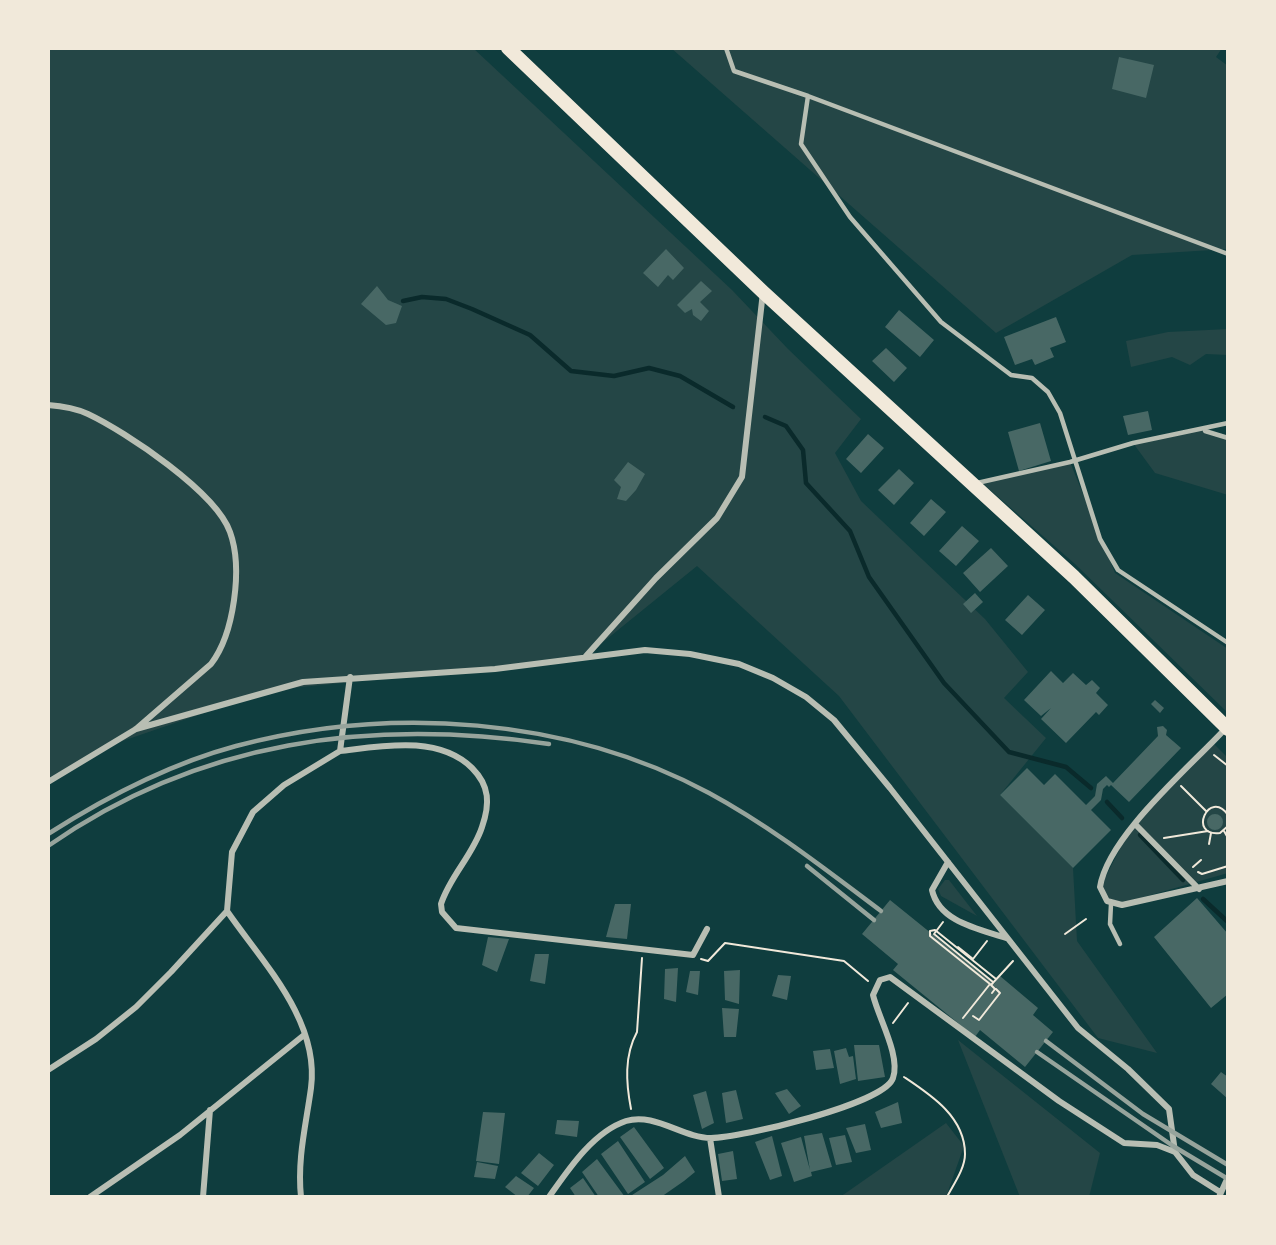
<!DOCTYPE html>
<html>
<head>
<meta charset="utf-8">
<style>
  body { margin:0 }
  #map { position:relative; width:1276px; height:1245px; overflow:hidden; background:#0f3d3e; font-family:"Space Grotesk",sans-serif }
  canvas { display:block }
  .frame { position:absolute; inset:0; border:50px solid #f1e9da; pointer-events:none }
</style>
</head>
<body>
<div id="map">
<canvas width="1276" height="1245"></canvas>
<div class="frame"></div>
</div>
<script>
const ctx = document.querySelector('canvas').getContext('2d');
ctx.lineJoin = 'round';
function fillPath(path, color) {
  ctx.fillStyle = color;
  ctx.fill(path, 'evenodd');
}
function stroke(path, color, width, dash) {
  ctx.strokeStyle = color;
  ctx.lineWidth = width;
  ctx.lineCap = dash ? 'butt' : 'round';
  ctx.setLineDash(dash || []);
  ctx.stroke(path);
}
fillPath(new Path2D(`
  M48,48H473L732,290L788,349L861,419L835,453L861,501L985,619L1028,672L1004,698L1046,738L1000,795L1073,868L1077,941L1157,1053L1098,1038L839,696L697,566L586,656L515,666L271,690L108,746L48,778Z
  M671,48H1222L1216,57L1228,66V249L1132,255L996,333Z
  M1228,329V355L1206,354L1190,365L1172,357L1131,367L1126,341L1168,332Z
  M1202,430L1228,439V495L1155,473L1133,443Z
  M1070,462L1115,573L1228,649V713L1075,564L981,482Z
  M1211,741L1228,758V873L1119,904L1112,903L1101,886L1133,823Z
  M945,880H949L977,916L941,896L938,889Z
  M958,1040L1100,1153L1089,1197H1020Z
  M946,1123L964,1146L946,1197H840Z`), '#244646');
stroke(new Path2D(`
  M403,301L422,297L446,299L472,309L530,335L571,371L614,376L649,368L680,376L733,407
  M765,417L786,426L803,450L806,483L850,531L869,577L944,683L1009,752L1066,767L1091,788
  M1107,802L1122,818
  M1140,835L1183,880
  M1203,899L1228,922`), '#0a2a2b', 4.5);
fillPath(new Path2D(`
  M1119,57L1154,65L1146,98L1112,89Z
  M666,249L684,268L673,280L668,275L658,287L643,273Z
  M701,281L712,291L700,302L709,311L701,321L693,315L692,309L685,313L677,305Z
  M377,286L388,300L402,306L396,323L386,325L361,304Z
  M899,310L934,340L920,357L885,327Z
  M1056,317L1066,342L1050,348L1054,357L1035,365L1032,359L1015,365L1004,337Z
  M886,348L907,368L894,382L872,361Z
  M1148,411L1152,430L1128,435L1123,416Z
  M1040,423L1051,461L1019,471L1008,432Z
  M868,434L884,448L861,473L846,459Z
  M628,462L645,474L636,490L626,501L617,499L621,487L614,480Z
  M899,469L914,483L894,505L878,490Z
  M931,499L946,512L924,536L910,523Z
  M962,526L979,541L956,566L939,551Z
  M991,548L1008,566L980,592L963,573Z
  M975,593L983,602L971,613L963,604Z
  M1028,595L1045,610L1022,635L1005,620Z
  M1051,671L1063,683L1073,673L1086,685L1092,680L1100,688L1096,693L1108,705L1099,715L1096,712L1066,743L1041,719L1051,708L1041,716L1024,700Z
  M1155,700L1164,708L1160,713L1151,704Z
  M1163,726L1167,730L1166,735L1181,748L1129,802L1111,785L1109,787L1107,785L1103,789L1101,800L1091,810L1111,830L1073,868L1000,795L1027,768L1044,785L1055,774L1086,805L1095,796L1097,784L1106,776L1113,783L1158,736L1157,727Z
  M1207 822a8 8 0 1 1 16 0a8 8 0 1 1-16 0Z
  M1197,898L1228,934V994L1211,1008L1154,937Z
  M890,900L994,984L1000,976L1038,1008L1033,1015L1053,1032L1025,1067L980,1030L975,1037L958,1023L893,970L898,964L862,934Z
  M615,904H631L627,939L606,937Z
  M488,937L509,939L497,972L482,965Z
  M535,954H549L545,984L530,981Z
  M678,968L676,1002L664,999L665,969Z
  M740,970L739,1004L725,1000L724,971Z
  M690,971H700L698,995L686,992Z
  M778,975L791,976L787,1000L772,996Z
  M722,1008L739,1009L736,1037H724Z
  M854,1045H879L885,1077L858,1081Z
  M846,1048L849,1057L853,1056L856,1079L840,1084L834,1051Z
  M830,1049L834,1068L816,1070L813,1051Z
  M1221,1072L1228,1077V1099L1211,1084Z
  M787,1089L801,1106L789,1114L775,1093Z
  M736,1090L743,1119L726,1123L722,1093Z
  M706,1091L714,1123L702,1129L693,1095Z
  M898,1102L902,1123L881,1128L875,1112Z
  M483,1112L505,1113L499,1164L476,1161Z
  M557,1120L579,1121L577,1137L555,1134Z
  M865,1124L871,1150L856,1153L846,1128Z
  M634,1127L664,1168L650,1179L620,1137Z
  M822,1133L832,1167L811,1172L812,1176L794,1182L781,1143L801,1137L810,1170L804,1136Z
  M845,1135L852,1162L836,1165L829,1138Z
  M772,1136L782,1176L770,1180L755,1142Z
  M618,1141L645,1182L628,1194L601,1154Z
  M733,1151L737,1179L722,1181L718,1154Z
  M539,1153L554,1165L538,1186L521,1173Z
  M685,1156L695,1172L684,1181L661,1197H629L663,1175Z
  M597,1159L625,1197H599L582,1172Z
  M477,1162L498,1166L495,1179L474,1177Z
  M516,1176L534,1188L527,1197H518L505,1187Z
  M583,1178L596,1197H576L570,1188Z`), '#486865');
stroke(new Path2D(`
  M1214,755L1228,766
  M1181,786L1206,811
  M1228,815C1209,788 1187,837 1220,833L1228,826
  M1224,831L1228,838
  M1164,838L1208,831
  M1209,844L1211,833
  M1193,867L1201,860
  M1198,872L1202,874L1228,866
  M943,922L934,934L993,982
  M1065,934L1086,919
  M958,947L973,959L987,941
  M701,959L708,961L725,943L844,961L868,981
  M992,993L995,989L991,985L1013,961
  M973,1016L979,1020L1000,993L996,989
  M963,1018L990,984L930,936V931L935,930L996,979
  M893,1023L908,1003
  M904,1077C931,1095 965,1117 965,1154C965,1169 953,1185 947,1197
  M631,1109C626,1083 624,1056 637,1032L642,958`), '#f1e9da', 2);
stroke(new Path2D(`
  M726,48L734,71L808,96L801,144L850,217L941,322L1011,375L1032,378L1048,392L1060,413L1100,539L1118,570L1228,643
  M808,96L1228,254
  M1205,431L1228,438
  M977,483L1070,462L1133,443L1228,423
  M1111,904L1110,924L1120,944`), '#b8beb3', 4.5);
stroke(new Path2D(`
  M48,405C62,406 75,408 88,414C126,432 216,492 230,532C243,568 234,634 211,664L136,729L48,782
  M586,656L656,578L717,518L742,477L763,292
  M1226,728C1190,767 1108,836 1100,887L1107,901L1122,905L1228,881
  M136,729L303,682L495,669L645,650L690,654L739,664L773,678L806,697L834,720L890,788L1078,1028L1128,1069L1169,1109L1175,1152
  M340,751C383,746 438,735 472,768C490,786 490,804 482,827C473,855 450,876 441,904L442,912L456,928L693,955L707,929
  M1135,824L1199,889
  M948,862L932,890C939,922 979,929 1006,938
  M227,911C262,962 320,1020 311,1088C306,1125 297,1159 301,1197
  M48,1070L96,1039L136,1007L171,972L227,911L232,852L253,812L284,785L340,751L350,677
  M710,1138L719,1197
  M90,1197L180,1135L304,1035
  M203,1197L210,1110
  M549,1197C568,1170 593,1132 626,1121C654,1112 683,1138 711,1138C740,1138 885,1104 893,1078C901,1056 878,1017 873,995L880,980L890,977L1059,1101L1124,1143L1157,1145L1175,1152L1193,1175L1220,1192
  M1219,1197L1228,1177`), '#b8beb3', 6);
stroke(new Path2D(`
  M508,48L763,292L1074,577L1228,729`), '#f1e9da', 14);
stroke(new Path2D(`
  M48,834C106,797 169,764 236,746C390,705 568,717 709,793C770,826 825,869 881,911
  M48,846C200,740 370,718 549,744
  M807,866L874,920
  M1046,1041L1143,1114L1228,1165
  M1037,1052L1173,1146L1228,1179`), '#97a49c', 4.5);
</script>
</body>
</html>
